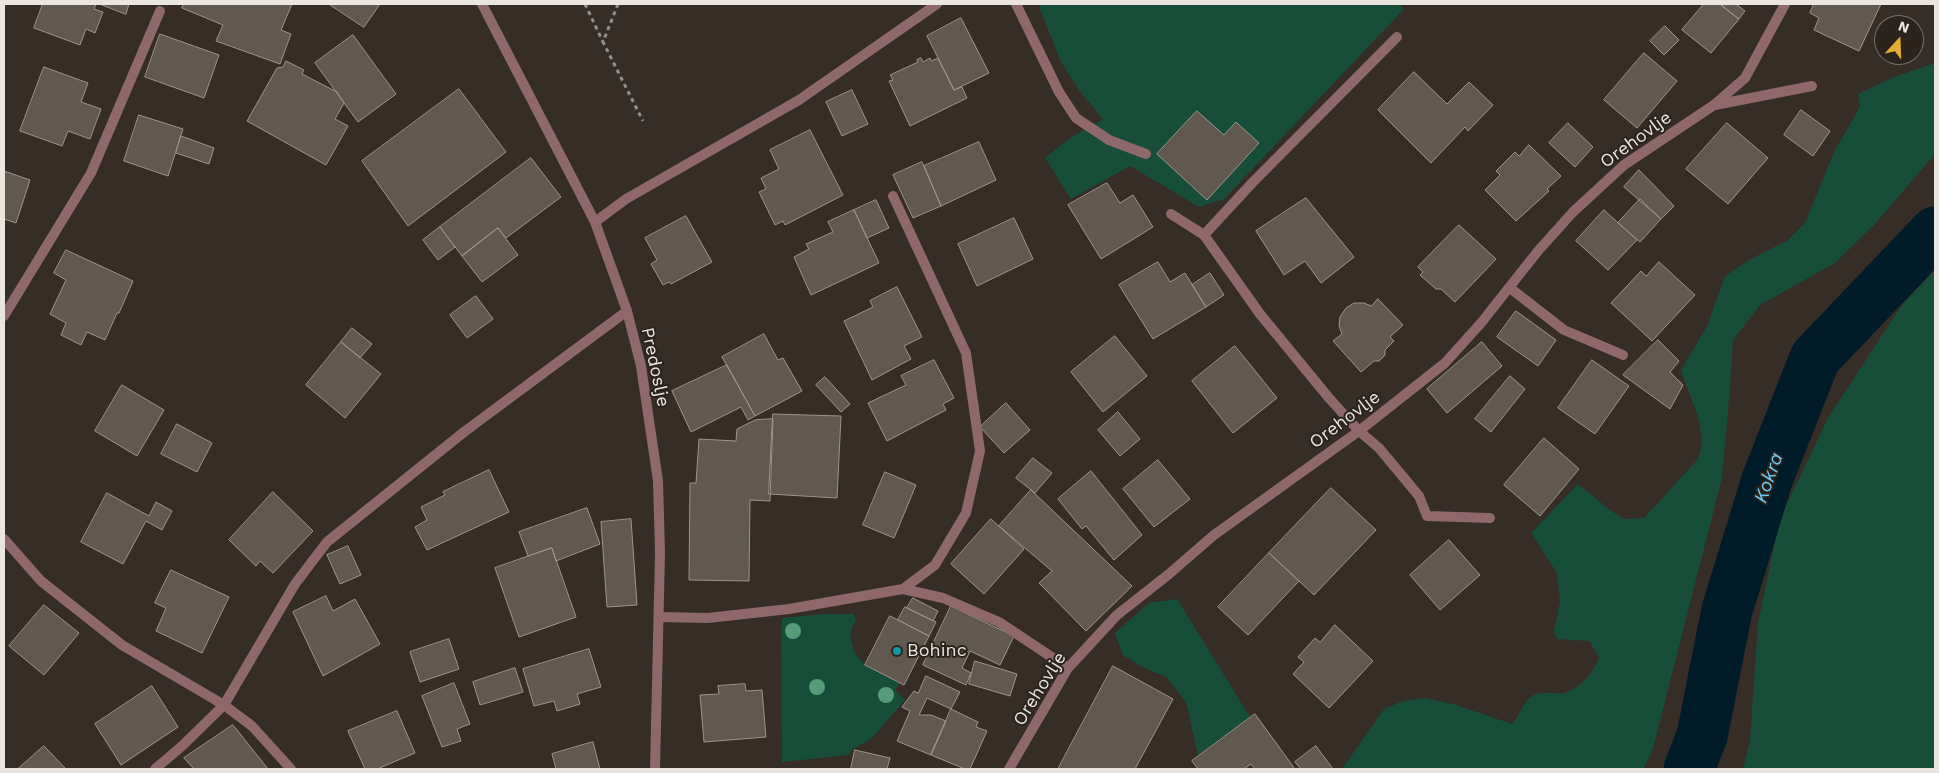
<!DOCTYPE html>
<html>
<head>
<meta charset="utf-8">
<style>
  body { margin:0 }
  #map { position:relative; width:1939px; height:773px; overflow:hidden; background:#352d26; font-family:"Work Sans",sans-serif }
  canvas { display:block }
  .frame { position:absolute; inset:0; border:5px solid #ebe5e0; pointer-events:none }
  .north { position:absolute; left:1874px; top:15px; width:50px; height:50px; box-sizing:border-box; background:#2b231c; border:1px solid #78716a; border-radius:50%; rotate:20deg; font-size:14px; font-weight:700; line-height:20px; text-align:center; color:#ebe5e0 }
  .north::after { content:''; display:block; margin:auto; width:18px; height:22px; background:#e4ae35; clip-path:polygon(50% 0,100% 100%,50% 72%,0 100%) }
</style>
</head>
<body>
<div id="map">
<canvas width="1939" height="773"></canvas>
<div class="frame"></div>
<div class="north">N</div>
</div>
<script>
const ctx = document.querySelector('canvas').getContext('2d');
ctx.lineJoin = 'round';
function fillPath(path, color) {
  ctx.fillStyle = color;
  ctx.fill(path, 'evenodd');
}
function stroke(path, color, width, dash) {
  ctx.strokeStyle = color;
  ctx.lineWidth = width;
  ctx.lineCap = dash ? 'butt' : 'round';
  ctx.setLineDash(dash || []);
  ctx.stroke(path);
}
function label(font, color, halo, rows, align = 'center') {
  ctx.font = font + ' "Work Sans",sans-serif';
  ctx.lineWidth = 4;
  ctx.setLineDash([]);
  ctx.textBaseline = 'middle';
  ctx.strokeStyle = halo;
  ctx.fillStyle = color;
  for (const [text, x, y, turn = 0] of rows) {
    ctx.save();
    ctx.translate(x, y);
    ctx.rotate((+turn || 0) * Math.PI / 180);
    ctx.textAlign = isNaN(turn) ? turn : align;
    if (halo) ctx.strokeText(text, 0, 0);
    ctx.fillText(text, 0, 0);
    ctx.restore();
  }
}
fillPath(new Path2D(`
  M1038,4H1399L1404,9L1224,199L1199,207L1130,166L1071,199L1045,158L1070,138L1103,119L1081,93L1061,62Z
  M1935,63V154L1875,224L1835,263L1760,305L1733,340L1730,387L1722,478L1652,752L1643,769H1342L1384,709L1403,701L1424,698L1453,704L1512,724C1520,715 1525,698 1536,694C1544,691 1555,694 1563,693C1580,690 1593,673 1599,658L1589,641L1557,639L1554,632L1560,601L1557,573L1531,533L1578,484L1610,510L1624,519L1644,518L1698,459L1702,443L1699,420L1681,370L1707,326L1725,276L1749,260L1788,240L1805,223L1834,152L1860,107L1858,94L1894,77Z
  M1935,270V769H1743L1750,741L1758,623L1780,518L1829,416L1902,305Z
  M1177,599L1250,717L1198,755L1186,702L1166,677L1142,667L1123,655L1115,633L1149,603Z
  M824,614H854L856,621C852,626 850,632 851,639C853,665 880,673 900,683L895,690L905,700L871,739L852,750L848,755L782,762L781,640L782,618Z`), '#174e39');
stroke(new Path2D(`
  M1689,769L1702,736L1727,610L1767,480L1815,358L1935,232`), '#001b29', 51);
const building = new Path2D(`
  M43,4H96L94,9L103,12L95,33L86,29L80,45L34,28Z
  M100,4H129L126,14Z
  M184,4H292L281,30L291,34L280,64L216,41L223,25L182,8Z
  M329,4H380L364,27Z
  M1704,4H1720L1739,19L1711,53L1682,30Z
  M1720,4H1736L1745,11L1739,19Z
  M1814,4H1881L1859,51L1814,30L1819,18L1810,13Z
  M961,18L989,73L954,90L927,36Z
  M1665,26L1679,40L1664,55L1650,41Z
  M160,34L219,55L204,98L145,77Z
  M353,35L396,94L358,122L315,63Z
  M1644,53L1677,81L1637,128L1604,100Z
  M921,58L923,62L930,58L931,61L938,58L954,90L962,87L967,98L910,126L889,81L893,80L890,75L918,62L917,60Z
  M286,61L304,70L302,74L337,92L344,103L335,119L348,126L326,165L247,121L277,68L283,67Z
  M44,67L88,83L81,102L101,109L90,139L68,131L62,146L20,131Z
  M1414,72L1447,104L1469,82L1493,105L1468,131L1465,127L1431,163L1378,110Z
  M459,89L506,152L408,226L362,161Z
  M852,90L868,124L842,136L826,102Z
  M1801,110L1830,131L1813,156L1784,135Z
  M1197,111L1224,135L1236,122L1259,143L1207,200L1157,154Z
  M139,115L183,129L168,176L124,161Z
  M1568,123L1593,147L1575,167L1549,143Z
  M1727,123L1768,158L1728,204L1686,169Z
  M810,130L843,195L785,225L783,221L775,225L759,192L766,189L761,178L779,169L770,150Z
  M181,136L214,148L209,164L176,153Z
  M979,142L996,180L941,206L924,166Z
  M1529,145L1561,176L1547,189L1549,191L1516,221L1485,190L1500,175L1496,171L1515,152L1519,156Z
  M531,158L561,197L506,238L498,228L462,256L440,227Z
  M922,162L941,206L913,218L893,175Z
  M1639,170L1674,206L1661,219L1624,187Z
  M4,171L30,180L16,223L4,219Z
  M1107,183L1120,203L1133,195L1153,227L1101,259L1068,205Z
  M1306,198L1354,257L1321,283L1305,261L1284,275L1256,231Z
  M1640,199L1661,219L1640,242L1618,223Z
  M876,200L889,228L867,238L854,210Z
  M854,210L879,263L811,295L794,257L809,249L806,244L833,232L828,222Z
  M1604,210L1637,240L1608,270L1576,241Z
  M686,216L712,262L671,284L669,282L663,285L651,264L657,260L645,238Z
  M1014,218L1033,259L977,286L958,244Z
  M1459,225L1496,259L1455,302L1441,289H1436L1420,275L1423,272L1418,267Z
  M440,227L455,247L438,260L423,240Z
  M498,228L518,255L482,282L462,256Z
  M66,250L133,281L119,313H117L105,340L87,332L81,345L61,335L66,323L50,314L66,280L54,273Z
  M1158,262L1170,282L1185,273L1206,307L1153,339L1119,285Z
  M1659,262L1695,295L1652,341L1611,303L1641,271L1646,276Z
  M1210,273L1224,295L1206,307L1192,285Z
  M897,287L922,337L904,346L911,359L872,380L844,321L873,307L870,301Z
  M476,296L493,319L467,338L450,315Z
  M1378,299L1403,325L1390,337L1394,341L1385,350V355L1379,361H1374L1361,372L1333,341L1342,334L1339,326L1340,317L1346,308L1354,303H1364L1371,306Z
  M1516,311L1556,340L1538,366L1497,337Z
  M352,328L372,344L360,358L341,342Z
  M764,334L778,360L783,358L802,391L755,416L722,357Z
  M1115,336L1147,376L1103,412L1071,372Z
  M1658,340L1679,361L1670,372L1683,385L1670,409L1623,375Z
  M341,342L381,374L345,418L306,385Z
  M1482,342L1502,366L1447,413L1427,389Z
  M1235,346L1277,398L1233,433L1192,381Z
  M934,360L954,398L943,404L946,410L887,441L868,403L906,385L901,376Z
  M1592,360L1629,386L1595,434L1558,408Z
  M727,365L755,416L748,420L741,407L691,432L672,391Z
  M1510,376L1525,389L1491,432L1475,419Z
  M825,377L850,404L841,412L816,385Z
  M122,385L164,410L137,456L95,431Z
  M1006,403L1030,430L1004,453L980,427Z
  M1118,412L1140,439L1120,456L1098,430Z
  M773,414L841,416L837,498L769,494Z
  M773,419L770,501L750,500L749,581L689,580L690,483H696L699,439L736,441L737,429L755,420Z
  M177,424L212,443L197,472L161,454Z
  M1544,438L1579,469L1540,516L1504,485Z
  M1033,458L1052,473L1035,493L1016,478Z
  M1158,460L1190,499L1154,527L1123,489Z
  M489,470L509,512L427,550L415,527L427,520L421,507L445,495L443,492Z
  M1091,471L1142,535L1114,560L1086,526L1082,529L1058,499Z
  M885,472L916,485L894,538L863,525Z
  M1331,488L1376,530L1314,595L1269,553Z
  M1031,490L1132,586L1086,631L1039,583L1052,571L999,526Z
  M273,492L313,531L273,573L260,561L256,566L229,540Z
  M107,493L149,516L156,502L172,511L162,530L146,521L123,564L81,542Z
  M587,508L600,544L556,561L552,548L528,556L519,532Z
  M631,519L637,605L607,607L601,522Z
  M991,519L1024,549L984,594L951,564Z
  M1449,540L1480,575L1440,610L1410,575Z
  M348,546L361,575L340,584L327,555Z
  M552,548L576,617L519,637L495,568Z
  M1269,553L1299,581L1248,635L1218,607Z
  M171,570L229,597L202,653L156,631L166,608L155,603Z
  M326,596L333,611L355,599L380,644L323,676L293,612Z
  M913,598L938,611L933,621L907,608Z
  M44,605L79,633L44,675L9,646Z
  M951,606L1014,636L1000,665L970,651L962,668L971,673L966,685L923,665Z
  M905,607L936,622L929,636L898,620Z
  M890,616L929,636L904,685L865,665Z
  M1335,625L1373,661L1329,708L1293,674L1304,662L1298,657L1315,638L1320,642Z
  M449,639L459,669L420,682L410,652Z
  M589,649L601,687L577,694L580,704L557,711L554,701L534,706L523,669Z
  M975,661L1017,674L1010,696L969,684Z
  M1113,666L1173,699L1135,769H1058Z
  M515,668L523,692L480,705L473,682Z
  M926,676L960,692L951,709L927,698L919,715H931L946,721L931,755L897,741L910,711L902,707L914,691L918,693Z
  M454,683L470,724L457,729L461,741L442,747L422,696Z
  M745,684L746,691L762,690L766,737L704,742L700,695L719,694L718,686Z
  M152,686L178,727L121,765L95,724Z
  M951,709L978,722L976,727L987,731L970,769H965L931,755Z
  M397,711L415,753L377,769H365L348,731Z
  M1255,714L1295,769H1255L1251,764L1244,769H1198L1192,761Z
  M233,725L268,769H194L184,758Z
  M593,742L600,769H556L552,754Z
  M44,746L66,769H18Z
  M1316,746L1333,769H1301L1295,762Z
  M855,750L890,758L887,769H851Z`);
fillPath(building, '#615850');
stroke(building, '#9e948a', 1);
stroke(new Path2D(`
  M585,4L603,42
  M618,4L603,42L643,121`), '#968f89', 3, [4, 4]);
stroke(new Path2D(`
  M595,222L626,199L799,100`), '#8e686b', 10);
stroke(new Path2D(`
  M1016,4L1059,92L1076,118L1109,140L1146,154
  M799,100L937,4
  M1715,105L1812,86
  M1171,214L1204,235L1260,314L1329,398L1359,431L1379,448L1419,496L1427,516L1490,518
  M1204,235L1253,182L1397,37
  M1510,288L1564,330L1623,355
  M4,316L91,173L160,11
  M4,539L41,581L122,645L224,705L252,726L291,769
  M903,589L943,598L999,622L1068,668
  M659,617L708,618L789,609L903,589L935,565L966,513L980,451L966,353L893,196
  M155,769L182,746L224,705L295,584L327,542L464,432L627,311
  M1009,769L1068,668L1117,615L1169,574L1214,535L1359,431L1445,363L1481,323L1538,251L1573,212L1624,165L1714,105L1745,78L1785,4`), '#8e686b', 10);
stroke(new Path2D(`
  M482,4L595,222L627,311L641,366L658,481L660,553L655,769`), '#8e686b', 10);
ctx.fillStyle = '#569c7b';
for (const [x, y] of [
  [793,631],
  [817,687],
  [886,695]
]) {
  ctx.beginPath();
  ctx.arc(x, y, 8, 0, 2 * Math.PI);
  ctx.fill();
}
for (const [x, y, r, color] of [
  [897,651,5,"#0f9aa8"]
]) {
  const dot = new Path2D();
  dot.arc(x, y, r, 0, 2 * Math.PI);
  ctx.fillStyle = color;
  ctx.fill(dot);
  stroke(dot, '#2b231c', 2);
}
label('18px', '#ebe5e0', '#2b231c', [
  ["Orehovlje",1636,140,-36],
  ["Predoslje",655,367,78],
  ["Orehovlje",1345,420,-37],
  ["Orehovlje",1040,689,-58]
]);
label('18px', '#ebe5e0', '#2b231c', [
  ["Bohinc",907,651]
], 'left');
label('italic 19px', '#6cccfb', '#2b231c', [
  ["Kokra",1769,478,-70]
]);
</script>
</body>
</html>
